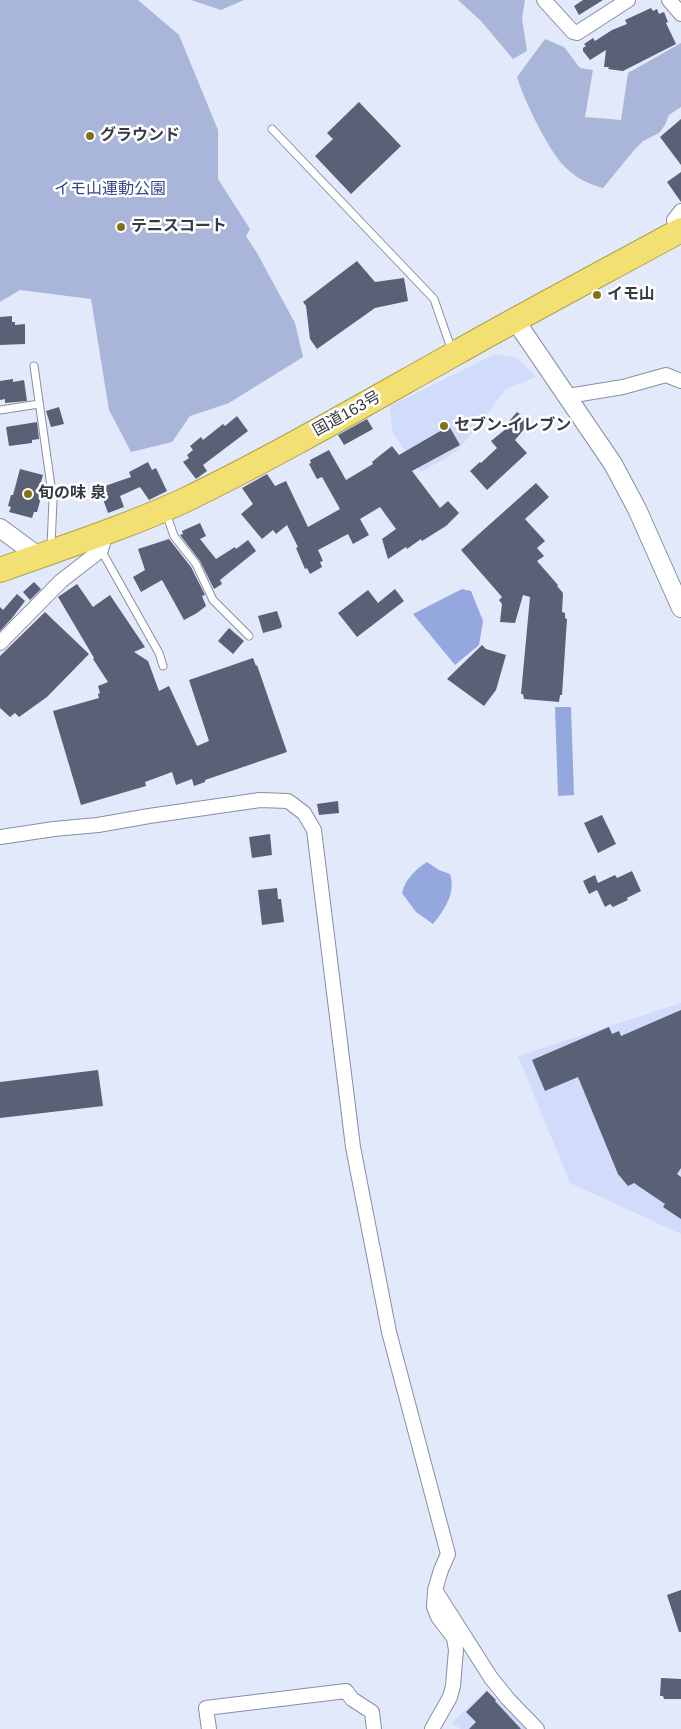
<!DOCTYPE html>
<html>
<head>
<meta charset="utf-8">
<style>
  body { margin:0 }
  canvas { display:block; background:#e2e9fb }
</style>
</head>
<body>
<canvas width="681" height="1729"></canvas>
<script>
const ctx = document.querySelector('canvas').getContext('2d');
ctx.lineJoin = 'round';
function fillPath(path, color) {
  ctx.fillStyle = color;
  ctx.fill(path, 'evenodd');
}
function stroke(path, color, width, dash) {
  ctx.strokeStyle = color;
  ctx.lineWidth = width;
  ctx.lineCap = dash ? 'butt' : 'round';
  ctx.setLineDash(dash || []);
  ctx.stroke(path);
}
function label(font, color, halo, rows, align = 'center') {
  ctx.font = font + ' Arial,"Noto Sans JP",sans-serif';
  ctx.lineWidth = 5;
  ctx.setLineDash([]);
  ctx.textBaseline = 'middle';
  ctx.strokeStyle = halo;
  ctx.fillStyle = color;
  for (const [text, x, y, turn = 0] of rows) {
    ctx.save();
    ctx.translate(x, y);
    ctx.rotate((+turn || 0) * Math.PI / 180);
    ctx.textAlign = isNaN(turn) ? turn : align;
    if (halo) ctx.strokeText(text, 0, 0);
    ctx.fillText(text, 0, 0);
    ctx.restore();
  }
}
fillPath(new Path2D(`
  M495,354L517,358L536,377L506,389L477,428L457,450L443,460L420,472L392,432L390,406Z
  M681,1003V1234L570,1183L518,1056Z
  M487,1690L526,1729H461L451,1723Z`), '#d1dbfa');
fillPath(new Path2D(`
  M0,0H138L179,35L218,130V179L250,229L246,236L257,253L295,323L303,357L229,403L190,416L172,442L131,452L109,410L91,299L20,290L0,302Z
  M191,0H244L221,10Z
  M458,0H525L522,19L527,51L513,59L481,21Z
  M545,39L564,47L580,68L593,70L585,117L621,120L628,73L681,43V107L669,115L665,125L659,133L643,141L635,149L603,188C588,184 576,178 565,167C548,150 524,100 517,77Z`), '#aab6d9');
fillPath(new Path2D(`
  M462,589L471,591L483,621L479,645L455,665L413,614Z
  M555,707H571L574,795L558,796Z
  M427,862L439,870L450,874C456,893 445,909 433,924L416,912L402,893C405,879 416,869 427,862Z`), '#95a7df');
fillPath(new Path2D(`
  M583,0H603L579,15L574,6Z
  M651,8L653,11L657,9L659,14L664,12L668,22L666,23L676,44L623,71L608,69L609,67H604L606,50L590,60L583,51V48L586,46L584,44L593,38L595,41L612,30L627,24L625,20Z
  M359,102L401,146L351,194L315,156L333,139L327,133Z
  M681,119V165L660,137Z
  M681,172V202L667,182Z
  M357,261L375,282L404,278L408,301L375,308L317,349L310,339L306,306L303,302Z
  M12,316V322H15V325L25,324V344L0,345V317Z
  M13,379V382L24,380L27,401L5,403V399L0,400V381Z
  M59,407L64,424L51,427L46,411Z
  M517,412L530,422L515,440L527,453L487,490L470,471L480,462L481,463L497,448L491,441L507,428L505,426Z
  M237,416L248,431L203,465L207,471L196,479L183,462L189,458L187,455L193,450L190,446L201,437L203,440L223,424L225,426Z
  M367,419L373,429L344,445L338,435Z
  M37,422L39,439L32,440V443L9,446L6,427Z
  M449,426L460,445L412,471L440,508L448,501L459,513L446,526L422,541L421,539L407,549L406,547L388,559L382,539L396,529L380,507L360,519L369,535L353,544L348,534L318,550L323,561L320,562L322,567L310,574L307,568L305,569L296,548L298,547L287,525L276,534L273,530L262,539L241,514L253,504L242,488L267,474L275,486L286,481L308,527L340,509L322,477L317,479L309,464L311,463L310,460L329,450L346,480L373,464L372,462L378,457L392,446L399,455Z
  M148,462L152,470L156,468L167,491L149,500L140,487L120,496L124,507L108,513L99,488L131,477L129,472Z
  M20,469L43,475L38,493L42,494L37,512H34L32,518L9,512L11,507L8,506L11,495H13Z
  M536,483L549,497L525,519L545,541L537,548L544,556L537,561L558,585L557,586L563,593L562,612L565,613V618L567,619L562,695H560L559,702L524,699L523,694H521L530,597L523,595L515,623L500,622L502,604L499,600L502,597L461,550Z
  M200,523L206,536L200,539L216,559L235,547L236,549L248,540L256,551L220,580L222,584L214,589L200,561L180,535L183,534L182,531Z
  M169,539L191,567L205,595L202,596L206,606L197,613L184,620L162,580L141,592L133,577L145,570L138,549Z
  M34,582L41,589L30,600L23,592Z
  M77,584L93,607L110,595L145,647L134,652L148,661L159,691L169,686L197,746L209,741L189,680L253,658L256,666L257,665L287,752L205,780V782L194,786L192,779L176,785L172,772L145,782L146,786L81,805L53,711L99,698L98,694L100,693L98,686L108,682L93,659L94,658L58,597Z
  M395,589L404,601L357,637L338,613L368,590L378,603Z
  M17,594L25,601L12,618L0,631V607L3,610Z
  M277,611L282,626L281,628L263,633L258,616Z
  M45,612L89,654L47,697L19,717L15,713L10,717L0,708V656Z
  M229,628L244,641L233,654L218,641Z
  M482,645L486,649L506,655L496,690L484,706L447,679Z
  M338,801L339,813L319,815L317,804Z
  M602,815L616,844L598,853L584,823Z
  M270,834L272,855L252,858L249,837Z
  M632,871L641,891L627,898L628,900L613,907L610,904L605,907L597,890L589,894L583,881L595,875L598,883L615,875L617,878Z
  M277,888L278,899H281L284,922L262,925L258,890Z
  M681,1010V1168L677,1174L681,1177V1219L663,1207L665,1204L634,1183L628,1186L618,1174L578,1077L545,1091L532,1060L609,1027L612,1034L619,1031L621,1036Z
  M98,1070L103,1106L0,1118V1082Z
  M681,1590V1632H679L667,1595Z
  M661,1678L681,1679V1699H664L663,1696H660Z
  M487,1691L496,1700L495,1701L521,1729H469L476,1722L466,1712Z`), '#5a6075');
const service = new Path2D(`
  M272,129L434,299L452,351
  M34,366L53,500L51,546
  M0,410L39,404
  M166,513L174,536L196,564L213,600L249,636
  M101,550L159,653L163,666`);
const minor = new Path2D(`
  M544,0L573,32L577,33L628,0
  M669,0L681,14
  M677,233L674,220L681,211
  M568,396L623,387L666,375L681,381
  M0,643L61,581L101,550L106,532
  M0,837L54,829L98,825L149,816L260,800L288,801L304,813L314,830L353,1147L389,1332L448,1554L441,1570L435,1590L491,1678L508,1699L537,1729
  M209,1729L206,1708L346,1691L352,1699L372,1712L374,1729
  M432,1729L450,1697L453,1686L456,1650L454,1638L438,1617L434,1607L435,1590`);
const tertiary = new Path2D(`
  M515,320L613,464L637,509L681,608
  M0,528L38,556`);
const trunk = new Path2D(`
  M0,570C61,548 124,528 183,501C276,456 365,404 456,353C530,311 606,271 681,230`);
stroke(service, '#878fa4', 9);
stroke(minor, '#878fa4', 16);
stroke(tertiary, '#878fa4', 20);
stroke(trunk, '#aea14b', 26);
stroke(service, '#fff', 7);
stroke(minor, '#fff', 14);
stroke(tertiary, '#fff', 18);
stroke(trunk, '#f2e073', 24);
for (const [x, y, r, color] of [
  [90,136,5,"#817315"],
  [121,227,5,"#817315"],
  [597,295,5,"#817315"],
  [444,426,5,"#817315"],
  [28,494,5,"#817315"]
]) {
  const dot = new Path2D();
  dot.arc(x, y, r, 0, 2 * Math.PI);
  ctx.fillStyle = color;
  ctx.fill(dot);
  stroke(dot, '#fff', 2);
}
label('bold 16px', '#373a43', '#fff', [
  ["グラウンド",100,136],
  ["テニスコート",131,227],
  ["イモ山",607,295],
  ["セブン-イレブン",454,426],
  ["旬の味 泉",38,494]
], 'left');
label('16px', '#36478b', '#fff', [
  ["イモ山運動公園",110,190]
]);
label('16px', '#373a43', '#fff', [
  ["国道163号",347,414,-29]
]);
</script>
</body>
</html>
